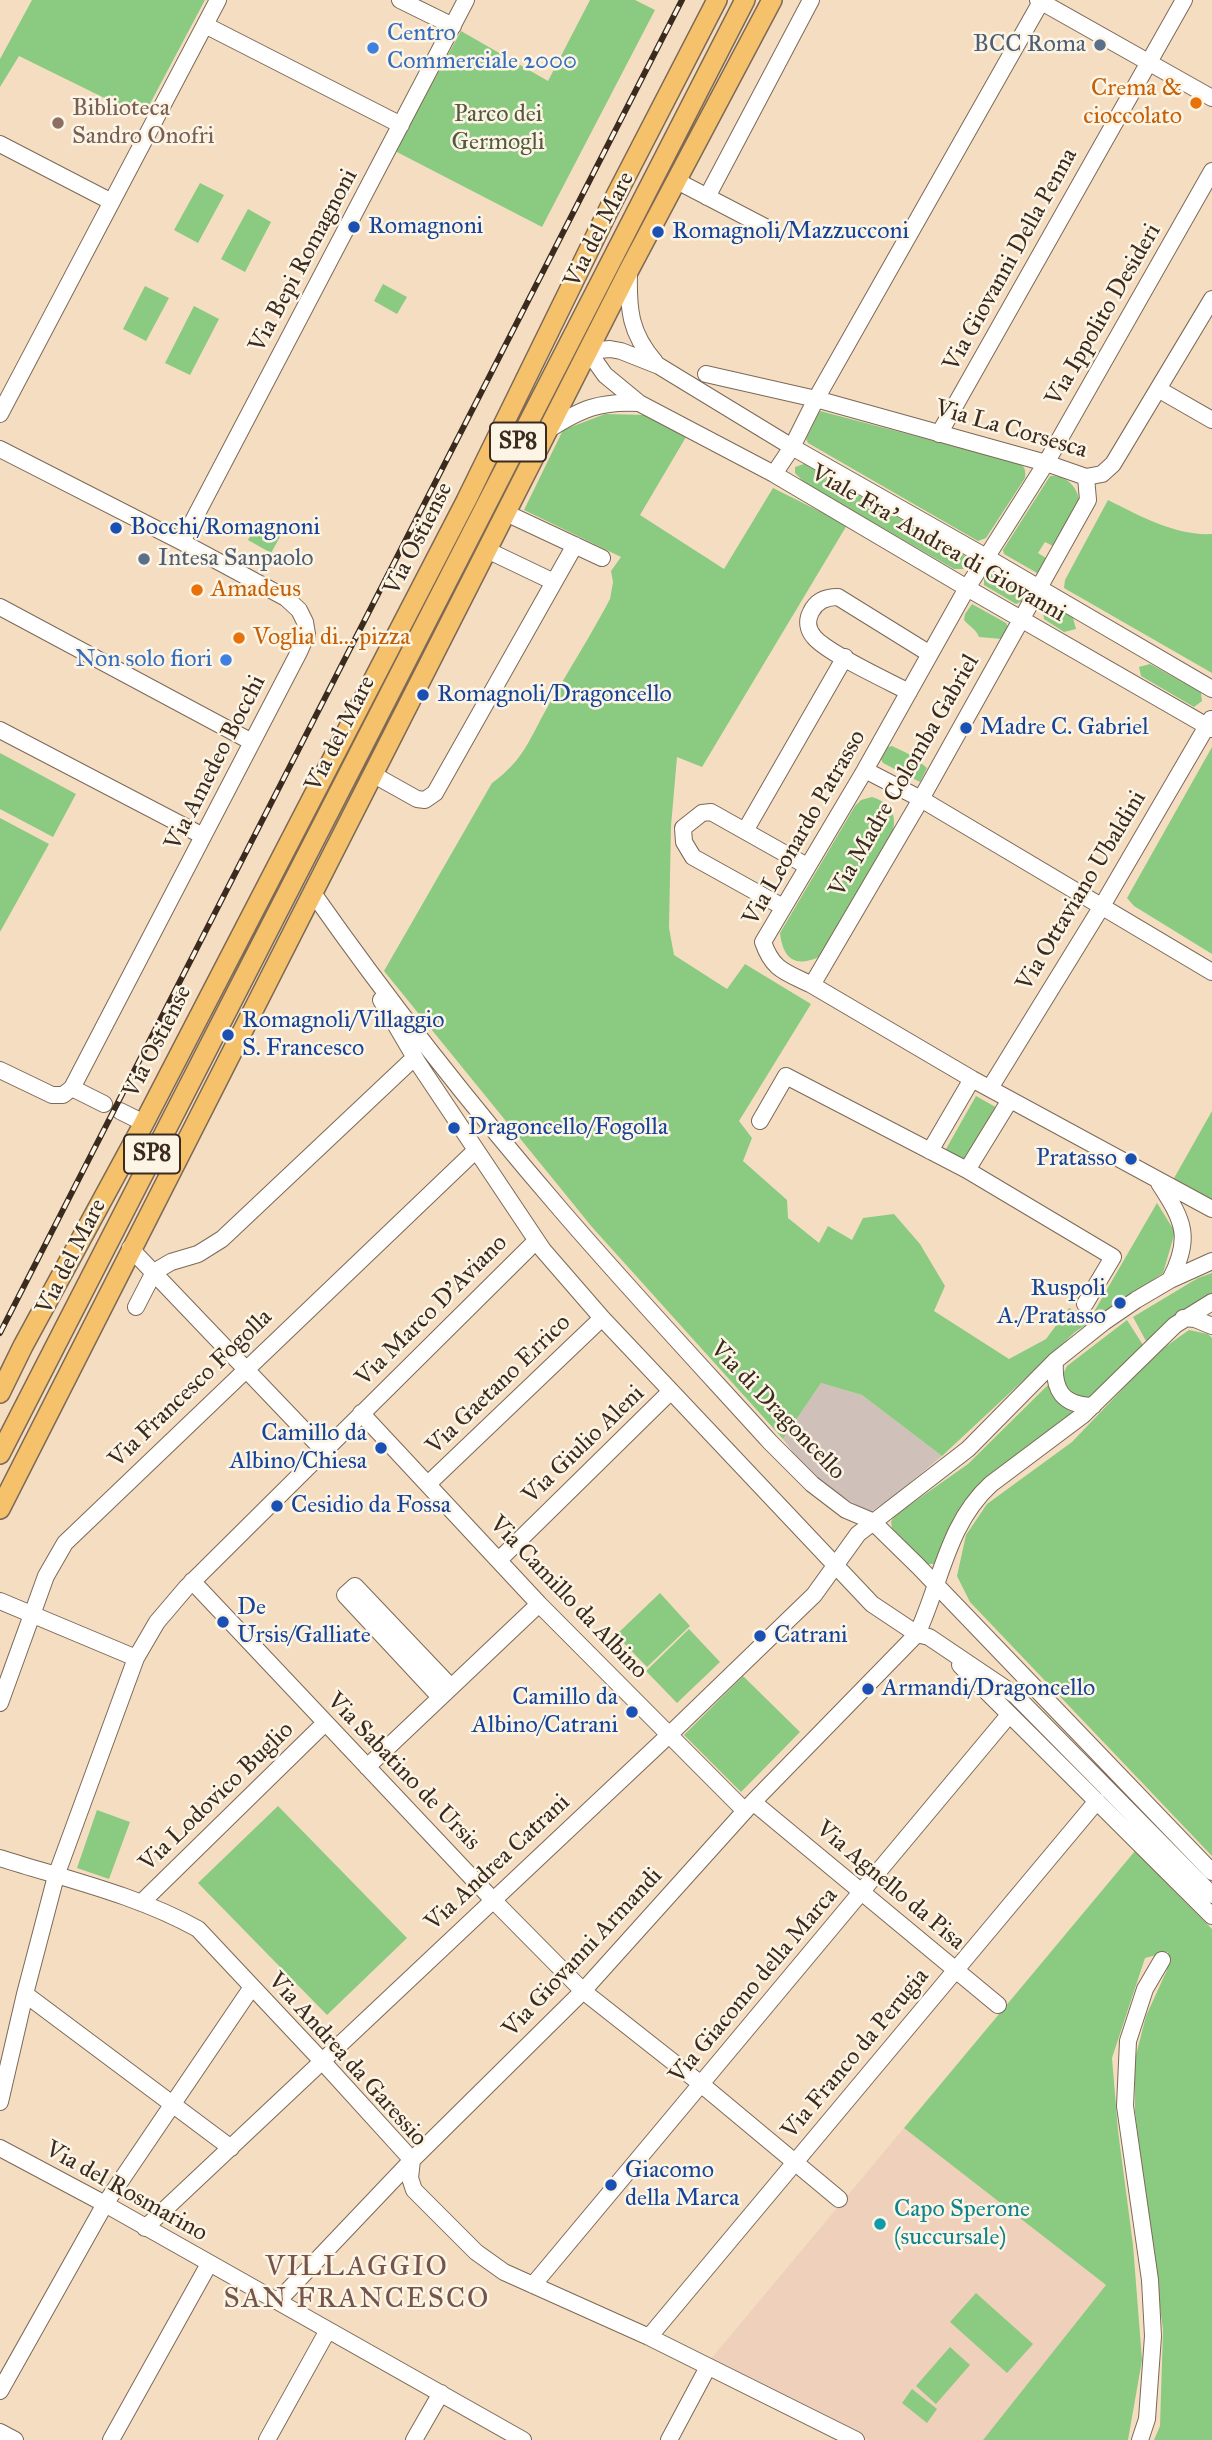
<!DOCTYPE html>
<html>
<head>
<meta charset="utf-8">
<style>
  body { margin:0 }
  canvas { display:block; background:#f5ddc1 }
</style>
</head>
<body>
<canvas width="1212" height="2440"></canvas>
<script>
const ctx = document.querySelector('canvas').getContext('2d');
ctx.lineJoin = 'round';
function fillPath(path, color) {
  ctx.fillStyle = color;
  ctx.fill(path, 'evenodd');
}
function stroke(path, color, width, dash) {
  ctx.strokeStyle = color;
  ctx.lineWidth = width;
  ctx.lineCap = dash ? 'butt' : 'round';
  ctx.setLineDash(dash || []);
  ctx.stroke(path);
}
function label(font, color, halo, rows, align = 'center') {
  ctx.font = font + ' "IM FELL Great Primer",serif';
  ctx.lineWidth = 5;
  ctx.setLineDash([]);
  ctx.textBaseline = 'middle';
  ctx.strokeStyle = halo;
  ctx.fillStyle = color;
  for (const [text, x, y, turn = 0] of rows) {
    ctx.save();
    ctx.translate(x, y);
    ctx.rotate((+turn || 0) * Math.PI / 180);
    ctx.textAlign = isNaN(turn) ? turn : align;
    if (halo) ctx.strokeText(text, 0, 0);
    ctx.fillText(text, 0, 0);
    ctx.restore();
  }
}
fillPath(new Path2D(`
  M904,2128L1106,2285L983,2440H869L710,2360Z`), '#efd1bb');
fillPath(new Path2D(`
  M821,1383L862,1395L942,1456L890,1499L869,1513L811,1476L783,1439Z`), '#cfc0ba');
fillPath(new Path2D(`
  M32,0H205L143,117L19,56L0,87V59Z
  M590,0H635L655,10L542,227L395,151L461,31L548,81Z
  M200,183L224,195L198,243L174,230Z
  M248,209L271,222L245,272L221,259Z
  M383,284L407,297L397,314L374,301Z
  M145,286L169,298L146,341L123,329Z
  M194,306L219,319L190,375L165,363Z
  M820,411L1018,463C1025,466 1026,470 1025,478L986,538L978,541L808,443L806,439Z
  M605,414L647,415L686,437L640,515L724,569L773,488L847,525L702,767L677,757L671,826L669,928L674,955L727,989L745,964L811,1004L739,1121L752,1138L743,1161L787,1200L788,1218L819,1243L828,1226L852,1240L863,1218L894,1214L920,1244L945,1286L934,1311L1009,1359L1046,1339L1069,1308L1091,1317L1157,1203L1175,1232L1163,1273L1075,1332L942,1456L862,1395L821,1383L783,1439L592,1227L384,971L492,783C524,760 530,738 548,706C569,670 591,635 610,599L613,582L611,571L621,557L524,510L563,430Z
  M804,464L965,556L967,564L965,569H954L806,484L795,473V467Z
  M1050,476C1065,475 1076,485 1079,499L1057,548L1045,542L1038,553L1049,560L1040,573H1037L1004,554L1003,550Z
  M1108,500C1140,516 1176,536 1212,534V673L1064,588L1065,580Z
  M257,523L281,535L271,553L248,540Z
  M994,573L1024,590L1025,600L1016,604L984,585V578Z
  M972,604L1006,623L1008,627L1002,639L979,637C976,629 970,627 964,620L965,614Z
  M1053,605L1073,618L1076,629L1064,632L1044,619L1043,612Z
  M1150,664L1197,690L1201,693L1202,701L1194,707L1141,676L1139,667Z
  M892,746L913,756L927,768L920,782L883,763L881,759L888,747Z
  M1212,747V954L1134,906L1127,898Z
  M0,753L76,794L53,837L0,809Z
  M872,797C889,802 897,813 893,830L819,957C794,968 783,958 780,933L855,806L861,800Z
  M0,818L49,844L0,932Z
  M976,1096L999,1109L968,1162L946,1149Z
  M1212,1111V1201L1173,1180Z
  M1212,1273V1299L1200,1304L1146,1341L1133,1317L1198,1278Z
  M1127,1320L1143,1345L1094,1400L1072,1399L1061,1378L1067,1366Z
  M1189,1330L1208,1334L1212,1338V1856L970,1602L957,1576L966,1535L987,1504L1072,1442L1158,1352Z
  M1051,1382C1057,1401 1061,1409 1080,1414L992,1480L937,1564H927L892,1528L891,1522L894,1516L968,1464Z
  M660,1593L690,1626L647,1667L616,1635Z
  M689,1629L720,1662L677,1703L646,1671Z
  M743,1676L800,1732L741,1792L684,1735Z
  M278,1806L407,1938L327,2015L198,1883Z
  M97,1810L130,1822L109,1879L77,1868Z
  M1135,1851L1212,1929V2440H1154L1160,2426L1163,2330L1135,2112V2059L1146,2016L1167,1970L1168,1952L1145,1958L1112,2058L1118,2131L1133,2245L1142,2360L1128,2440H983L1106,2285L904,2128Z
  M976,2293L1033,2344L1007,2373L950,2322Z
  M950,2347L970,2365L936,2404L916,2386Z
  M912,2389L937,2409L927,2423L902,2403Z`), '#8bca81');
const minor = new Path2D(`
  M400,0L453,26
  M1038,0L1212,98
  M205,25L401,125
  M0,144L110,201
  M1212,171L1046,463L967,588L865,770L763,942C773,971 786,972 812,985L972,1079L1212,1209
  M677,181L771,230
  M707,197L811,0
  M629,272C628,310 630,333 655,362
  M706,374L816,399L1046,463L1086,477L1102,474L1113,464L1212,299
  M1158,389L1212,420
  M0,414L218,0
  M548,430C581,409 599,401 639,403
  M939,434L1184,0
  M0,449L182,542L286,598L299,610L305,622L307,634L299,652L72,1088L63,1095H52L0,1070
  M774,474L792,447L816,399L1042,0
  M506,513L602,558
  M182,542L466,0
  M487,550L554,582
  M0,607L252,742
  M1212,689L986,557L792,447L659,366L621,351L610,349L588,351L605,375L639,403L774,474L967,588L1212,729
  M909,692C888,681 827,653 814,637C808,630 806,621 811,612C816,601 826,597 838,597L930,654
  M0,730L203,836
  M865,770L921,799L1212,972
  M374,775L417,799L425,800L435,793L575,545
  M745,831L845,657
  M313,893C390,1003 474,1109 561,1210C629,1289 700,1365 770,1442L812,1484L846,1510L872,1521L918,1566L1212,1872
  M783,907L693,857L684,842L683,828L702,813L711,812L807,866
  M812,985L921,799L1088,500L1086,477
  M381,1000L418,1063L543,1250L602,1318L872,1604L917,1634L929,1637L1015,1695L1212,1895
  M72,1088L104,1104
  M990,1088L1102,906L1211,719
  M120,1111L144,1123
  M760,1121L786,1076L967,1170L1113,1257L1085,1304
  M930,1151L972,1079
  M967,1170L1010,1100
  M1159,1183C1184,1221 1192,1238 1170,1280
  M130,1248L323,1450
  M136,1307L154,1272L171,1262L198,1254L222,1239L414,1058
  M1183,1318L1195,1319L1212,1326
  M1055,1361C1053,1390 1062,1405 1093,1406
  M361,1413L539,1604L745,1811
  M428,1484L602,1318
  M499,1560L670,1392
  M192,1581L492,1899L583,1991L701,2084L839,2199
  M0,1601L136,1658
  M960,1665L1212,1916
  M440,1697L345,1595L355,1586L451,1687
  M0,1703L46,1576L65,1543L475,1151
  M367,1767L539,1604
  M753,1802L998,2005
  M0,1858C66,1879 137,1895 198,1929L322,2061L412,2160L410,2178L414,2190L476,2252L504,2272L649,2337L856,2440
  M141,1903L325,1723
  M25,1994L231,2148
  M0,2102L25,1994L56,1876L136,1658L157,1622L186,1588L536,1241
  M0,2148L105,2204L523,2440
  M145,2228L670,1734L814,1595L858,1534L968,1449L1055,1361L1104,1322L1136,1300L1170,1280L1212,1261
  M533,2285L1009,1715
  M278,2301L412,2160L583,1991L753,1802L917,1634C941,1583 947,1524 991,1484L1083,1415L1175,1325L1212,1302
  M649,2337L1097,1801
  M0,2391L105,2204L252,1987
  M0,2432L15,2440
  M111,2440L209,2264
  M267,2440L328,2330
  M414,2440L441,2393
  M669,2440L708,2367
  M1140,2440L1147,2419L1153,2336L1150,2280L1125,2106L1128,2041L1145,1989L1162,1960`);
const major = new Path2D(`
  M0,1393L23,1346L144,1123L466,501L609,209L717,0
  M0,1454L745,0
  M0,1509L629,270L772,0`);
stroke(minor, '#7c6957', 18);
stroke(major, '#7c6957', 22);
stroke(minor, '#fff', 16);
stroke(major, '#f5c16b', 19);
const rail = new Path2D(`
  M0,1333L682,0`);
stroke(rail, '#3b2a1e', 6);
stroke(rail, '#fcf5e5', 3.5, [10]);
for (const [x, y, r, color] of [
  [1100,45,7,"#5c6f8a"],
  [373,48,7,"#3f7fe0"],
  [1196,103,7,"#e8710a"],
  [58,123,7,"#8d6e63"],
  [354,227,7,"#1a4fb4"],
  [658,232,7,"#1a4fb4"],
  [116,528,7,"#1a4fb4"],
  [144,559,7,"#5c6f8a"],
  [197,590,7,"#e8710a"],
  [239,638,7,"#e8710a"],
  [226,660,7,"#3f7fe0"],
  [423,695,7,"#1a4fb4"],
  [966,728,7,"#1a4fb4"],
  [228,1035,7,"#1a4fb4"],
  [454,1128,7,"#1a4fb4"],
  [1131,1159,7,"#1a4fb4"],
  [1120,1303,7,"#1a4fb4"],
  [381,1448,7,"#1a4fb4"],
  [277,1506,7,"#1a4fb4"],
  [223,1622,7,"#1a4fb4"],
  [760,1636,7,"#1a4fb4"],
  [868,1689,7,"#1a4fb4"],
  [632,1712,7,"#1a4fb4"],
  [611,2185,7,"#1a4fb4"],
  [880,2224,7,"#0f9aa8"]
]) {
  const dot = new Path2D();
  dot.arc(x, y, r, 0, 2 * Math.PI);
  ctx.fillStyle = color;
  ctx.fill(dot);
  stroke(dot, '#fcf5e5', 2.5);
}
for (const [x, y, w] of [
  [518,442,56],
  [152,1154,56]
]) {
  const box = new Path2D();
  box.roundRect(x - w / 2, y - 19.5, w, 39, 5);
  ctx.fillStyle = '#fcf5e5';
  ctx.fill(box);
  stroke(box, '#3b2a1e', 2);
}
label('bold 23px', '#3b2a1e', null, [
  ["SP8",518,442],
  ["SP8",152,1154]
]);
label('24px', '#366cbe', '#fcf5e5', [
  ["Centro",387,34],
  ["Commerciale 2000",387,62],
  ["Non solo fiori",212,660,"right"]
], 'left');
label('24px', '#4e5e75', '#fcf5e5', [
  ["BCC Roma",1086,45],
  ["Intesa Sanpaolo",158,559,"left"]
], 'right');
label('24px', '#c56008', '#fcf5e5', [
  ["Crema &",1182,89,"right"],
  ["cioccolato",1182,117,"right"],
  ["Amadeus",211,590],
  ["Voglia di… pizza",253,638]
], 'left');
label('24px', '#785e54', '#fcf5e5', [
  ["Biblioteca",72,109],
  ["Sandro Onofri",72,137]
], 'left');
label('24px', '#535a3c', '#fcf5e5', [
  ["Parco dei",498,115],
  ["Germogli",498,143]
]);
label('24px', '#164399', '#fcf5e5', [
  ["Romagnoni",368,227],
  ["Romagnoli/Mazzucconi",672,232],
  ["Bocchi/Romagnoni",130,528],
  ["Romagnoli/Dragoncello",437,695],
  ["Madre C. Gabriel",980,728],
  ["Romagnoli/Villaggio",242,1021],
  ["S. Francesco",242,1049],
  ["Dragoncello/Fogolla",468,1128],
  ["Pratasso",1117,1159,"right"],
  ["Ruspoli",1106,1289,"right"],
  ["A./Pratasso",1106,1317,"right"],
  ["Camillo da",367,1434,"right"],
  ["Albino/Chiesa",367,1462,"right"],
  ["Cesidio da Fossa",291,1506],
  ["De",237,1608],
  ["Ursis/Galliate",237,1636],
  ["Catrani",774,1636],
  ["Armandi/Dragoncello",882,1689],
  ["Camillo da",618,1698,"right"],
  ["Albino/Catrani",618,1726,"right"],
  ["Giacomo",625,2171],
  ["della Marca",625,2199]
], 'left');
label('24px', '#3b2a1e', '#fcf5e5', [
  ["Via del Mare",600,230,-63],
  ["Via Giovanni Della Penna",1011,260,-61],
  ["Via Bepi Romagnoni",304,261,-62],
  ["Via Ippolito Desideri",1104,315,-60],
  ["Via La Corsesca",1011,430,16],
  ["Via Ostiense",419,539,-63],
  ["Viale Fra' Andrea di Giovanni",938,544,30],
  ["Via del Mare",341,734,-63],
  ["Via Amedeo Bocchi",216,763,-63],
  ["Via Madre Colomba Gabriel",905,776,-60],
  ["Via Leonardo Patrasso",805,828,-60],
  ["Via Ottaviano Ubaldini",1082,891,-59],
  ["Via Ostiense",158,1042,-63],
  ["Via del Mare",72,1257,-63],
  ["Via Marco D'Aviano",432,1311,-45],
  ["Via Gaetano Errico",499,1385,-44],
  ["Via Francesco Fogolla",191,1389,-44],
  ["Via di Dragoncello",777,1411,46],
  ["Via Giulio Aleni",584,1445,-44],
  ["Via Camillo da Albino",568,1598,46],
  ["Via Sabatino de Ursis",403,1772,46],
  ["Via Lodovico Buglio",217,1797,-44],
  ["Via Andrea Catrani",498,1863,-43],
  ["Via Agnello da Pisa",890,1886,40],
  ["Via Giovanni Armandi",583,1953,-47],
  ["Via Giacomo della Marca",754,1986,-50],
  ["Via Franco da Perugia",856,2054,-50],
  ["Via Andrea da Garessio",347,2060,48],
  ["Via del Rosmarino",126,2192,29]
]);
label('24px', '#0d838f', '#fcf5e5', [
  ["Capo Sperone",894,2210],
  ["(succursale)",894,2238]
], 'left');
ctx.letterSpacing = '2px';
label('28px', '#74544c', '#fcf5e5', [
  ["VILLAGGIO",357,2268],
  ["SAN FRANCESCO",357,2300]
]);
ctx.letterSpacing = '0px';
</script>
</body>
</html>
